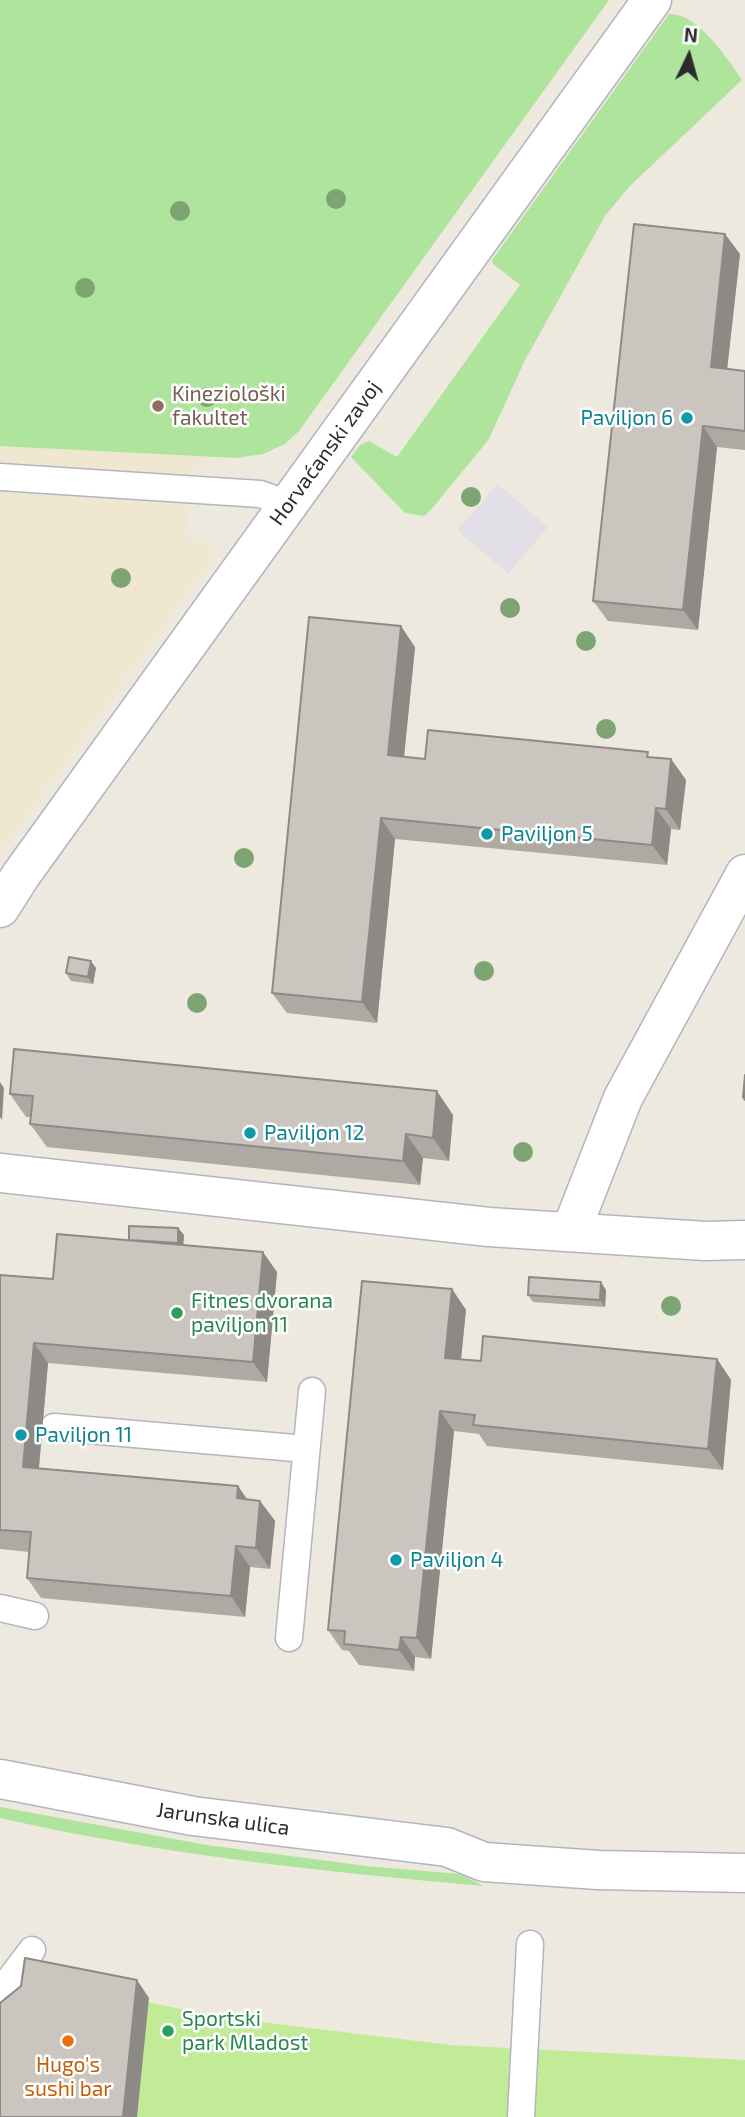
<!DOCTYPE html>
<html>
<head>
<meta charset="utf-8">
<style>
  body { margin:0 }
  #map { position:relative; width:745px; height:2117px; overflow:hidden; background:#eee9df; font-family:"Exo 2",sans-serif }
  canvas { display:block }
  .north { position:absolute; left:654px; top:21px; width:70px; height:70px; -webkit-text-stroke:5px #fff; paint-order:stroke; rotate:5deg; font-size:19px; font-weight:700; line-height:28px; text-align:center; color:#2c2c2c }
  .north::after { content:''; display:block; margin:auto; width:24px; height:32px; background:#2c2c2c; clip-path:polygon(50% 0,100% 100%,50% 72%,0 100%) }
</style>
</head>
<body>
<div id="map">
<canvas width="745" height="2117"></canvas>
<div class="north">N</div>
</div>
<script>
const ctx = document.querySelector('canvas').getContext('2d');
ctx.lineJoin = 'round';
function fillPath(path, color) {
  ctx.fillStyle = color;
  ctx.fill(path, 'evenodd');
}
function stroke(path, color, width, dash) {
  ctx.strokeStyle = color;
  ctx.lineWidth = width;
  ctx.lineCap = dash ? 'butt' : 'round';
  ctx.setLineDash(dash || []);
  ctx.stroke(path);
}
function label(font, color, halo, rows, align = 'center') {
  ctx.font = font + ' "Exo 2",sans-serif';
  ctx.lineWidth = 5;
  ctx.setLineDash([]);
  ctx.textBaseline = 'middle';
  ctx.strokeStyle = halo;
  ctx.fillStyle = color;
  for (const [text, x, y, turn = 0] of rows) {
    ctx.save();
    ctx.translate(x, y);
    ctx.rotate((+turn || 0) * Math.PI / 180);
    ctx.textAlign = isNaN(turn) ? turn : align;
    if (halo) ctx.strokeText(text, 0, 0);
    ctx.fillText(text, 0, 0);
    ctx.restore();
  }
}
fillPath(new Path2D(`
  M498,484L548,527L508,574L457,530Z`), '#e2dfe7');
fillPath(new Path2D(`
  M0,0H609L299,431L285,444L263,454L203,458L193,472L186,535L219,550L0,855Z`), '#efe7cf');
fillPath(new Path2D(`
  M0,0H609L299,431L285,444L263,454L236,458L0,446Z
  M669,14C697,12 728,59 742,80L630,186L605,216L524,362L489,439L431,510L424,516L405,513L351,457L360,445L369,441L397,457L520,285L493,264L492,260Z
  M0,1807L207,1845L366,1866L460,1874L484,1886C322,1872 159,1854 0,1818Z`), '#afe49c');
fillPath(new Path2D(`
  M0,1972L220,2017L450,2045L745,2060V2117H0Z`), '#c1eb97');
const lane = new Path2D(`
  M0,477L260,494L288,504
  M54,1427L306,1449
  M0,1608L35,1616
  M289,1638L312,1391
  M0,1992L32,1950
  M521,2117L530,1944`);
const street = new Path2D(`
  M0,908L21,875L652,0
  M0,1173L489,1227L705,1241L745,1240
  M571,1231L623,1098L745,874`);
const secondary = new Path2D(`
  M0,1779L193,1816L447,1847L484,1862L598,1870L745,1873`);
stroke(lane, '#b2b4c0', 29);
stroke(street, '#b2b4c0', 41);
stroke(secondary, '#b2b4c0', 41);
stroke(lane, '#fff', 26);
stroke(street, '#fff', 38);
stroke(secondary, '#fff', 38);
ctx.fillStyle = '#7fa473';
for (const [x, y] of [
  [336,199],
  [180,211],
  [85,288],
  [207,397],
  [471,497],
  [121,578],
  [510,608],
  [586,641],
  [606,729],
  [244,858],
  [484,971],
  [197,1003],
  [523,1152],
  [671,1306]
]) {
  ctx.beginPath();
  ctx.arc(x, y, 10, 0, 2 * Math.PI);
  ctx.fill();
}
fillPath(new Path2D(`
  M740,254L727,369L745,371V450L717,447L698,630L608,621L593,601Z
  M415,647L404,757L425,759L652,758L671,759L686,780L680,830L671,829L667,865L395,839L377,1023L287,1013L272,993Z
  M96,968L93,984L71,981L66,973Z
  M10,1094L453,1115L449,1161L423,1158L420,1185L47,1147L30,1124L31,1117H26Z
  M178,1228L184,1235L183,1245L277,1272L267,1382L48,1363L39,1469L238,1486L247,1499L260,1501L275,1521L270,1569L250,1567L245,1617L41,1598L27,1578L29,1552L0,1549V1275L53,1279L129,1240Z
  M452,1289L466,1310L461,1359L481,1361L717,1359L731,1380L723,1470L487,1446L479,1434L454,1431L431,1659L415,1657L414,1671L359,1665L349,1651L342,1650L328,1630Z
  M606,1290L605,1307L533,1302L528,1295Z`), '#aea9a3');
fillPath(new Path2D(`
  M725,234L740,254L725,388L711,367Z
  M703,426L717,447L698,630L683,610Z
  M401,626L415,647L402,776L388,755Z
  M671,759L686,780L680,830L666,809Z
  M656,808L671,829L667,865L652,845Z
  M381,818L395,839L377,1023L362,1002Z
  M91,961L96,968L93,984L88,977Z
  M0,1082L4,1088L2,1120L0,1117Z
  M437,1091L453,1115L449,1161L433,1138Z
  M406,1134L423,1158L420,1185L403,1161Z
  M178,1228L184,1235L183,1250L178,1243Z
  M263,1252L277,1272L267,1382L253,1362Z
  M601,1282L606,1290L605,1307L600,1300Z
  M452,1289L466,1310L459,1378L445,1358Z
  M34,1343L48,1363L37,1488L23,1467Z
  M717,1359L731,1380L723,1470L708,1449Z
  M440,1411L454,1431L431,1659L417,1638Z
  M238,1486L252,1507L237,1498Z
  M260,1501L275,1521L270,1569L256,1548Z
  M236,1546L250,1567L245,1617L231,1596Z
  M401,1637L415,1657L414,1671L399,1650Z
  M137,1980L149,1998L137,2117H123Z`), '#8d8a85');
const building = new Path2D(`
  M634,224L725,234L711,367L745,371V431L703,426L683,610L593,601Z
  M309,617L401,626L388,755L425,759L428,730L648,752L647,757L671,759L666,809L656,808L652,845L381,818L362,1002L272,993Z
  M69,957L91,961L88,977L66,973Z
  M14,1049L437,1091L433,1138L406,1134L403,1161L30,1124L33,1096L10,1094Z
  M745,1075V1100L743,1097Z
  M129,1226L178,1228V1243L129,1240Z
  M57,1234L263,1252L253,1362L34,1343L23,1467L238,1486L237,1498L260,1501L256,1548L236,1546L231,1596L27,1578L31,1532L0,1530V1275L53,1279Z
  M529,1277L601,1282L600,1300L528,1295Z
  M362,1281L452,1289L445,1358L481,1361L483,1336L717,1359L708,1449L473,1425L475,1415L440,1411L417,1638L401,1637L399,1650L344,1644L345,1631L328,1630Z
  M25,1958L137,1980L123,2117H0V2003L21,1986Z`);
fillPath(building, '#cac5be');
stroke(building, '#8d8a85', 2);
for (const [x, y, r, color] of [
  [158,406,7,"#8d6e63"],
  [687,418,7,"#0f9aa8"],
  [487,834,7,"#0f9aa8"],
  [250,1133,7,"#0f9aa8"],
  [177,1313,7,"#2e9e5b"],
  [21,1435,7,"#0f9aa8"],
  [396,1560,7,"#0f9aa8"],
  [168,2031,7,"#2e9e5b"],
  [68,2041,7,"#e8710a"]
]) {
  const dot = new Path2D();
  dot.arc(x, y, r, 0, 2 * Math.PI);
  ctx.fillStyle = color;
  ctx.fill(dot);
  stroke(dot, '#fff', 2.5);
}
label('21px', '#785e54', '#fff', [
  ["Kineziološki",172,394],
  ["fakultet",172,418]
], 'left');
label('21px', '#0d838f', '#fff', [
  ["Paviljon 6",673,418,"right"],
  ["Paviljon 5",501,834],
  ["Paviljon 12",264,1133],
  ["Paviljon 11",35,1435],
  ["Paviljon 4",410,1560]
], 'left');
label('21px', '#2c2c2c', '#fff', [
  ["Horvaćanski zavoj",325,453,-54],
  ["Jarunska ulica",223,1819,8]
]);
label('21px', '#27864d', '#fff', [
  ["Fitnes dvorana",191,1301],
  ["paviljon 11",191,1325],
  ["Sportski",182,2019],
  ["park Mladost",182,2043]
], 'left');
label('21px', '#c56008', '#fff', [
  ["Hugo's",68,2065],
  ["sushi bar",68,2089]
]);
</script>
</body>
</html>
